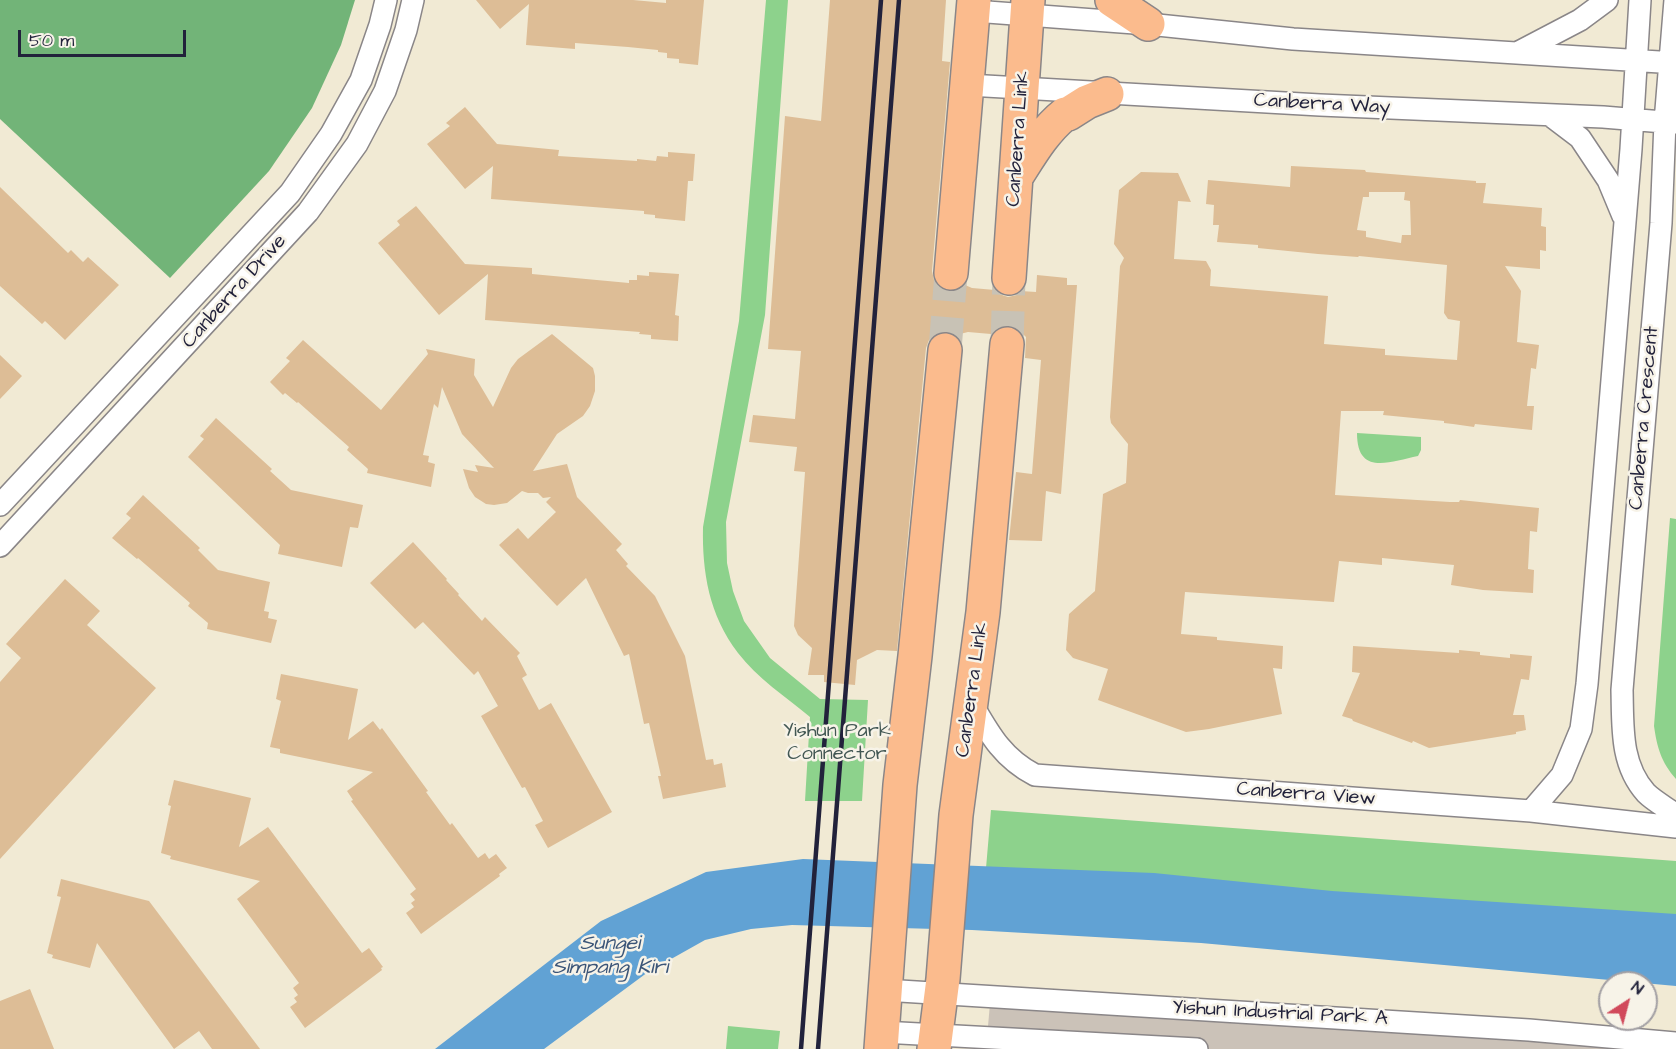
<!DOCTYPE html>
<html>
<head>
<meta charset="utf-8">
<style>
  body { margin:0 }
  #map { position:relative; width:1676px; height:1049px; overflow:hidden; background:#f1ead4; font-family:"Architects Daughter",sans-serif }
  canvas { display:block }
  .north { position:absolute; left:1598px; top:971px; width:60px; height:60px; box-sizing:border-box; background:#f7f3e8; border:2px solid #a29fa3; border-radius:50%; rotate:36deg; font-size:16px; font-weight:700; line-height:24px; text-align:center; color:#22223b }
  .north::after { content:''; display:block; margin:auto; width:21px; height:27px; background:#d1495b; clip-path:polygon(50% 0,100% 100%,50% 72%,0 100%) }
  .scale { position:absolute; left:18px; top:30px; width:168px; height:27px; box-sizing:border-box; border:3px solid #22223b; border-top:0; padding-left:8px; font-size:18px; line-height:21px; white-space:nowrap; color:#22223b; -webkit-text-stroke:4px #f7f3e8; paint-order:stroke }
</style>
</head>
<body>
<div id="map">
<canvas width="1676" height="1049"></canvas>
<div class="north">N</div>
<div class="scale">50 m</div>
</div>
<script>
const ctx = document.querySelector('canvas').getContext('2d');
ctx.lineJoin = 'round';
function fillPath(path, color) {
  ctx.fillStyle = color;
  ctx.fill(path, 'evenodd');
}
function stroke(path, color, width, dash) {
  ctx.strokeStyle = color;
  ctx.lineWidth = width;
  ctx.lineCap = dash ? 'butt' : 'round';
  ctx.setLineDash(dash || []);
  ctx.stroke(path);
}
function label(font, color, halo, rows, align = 'center') {
  ctx.font = font + ' "Architects Daughter",sans-serif';
  ctx.lineWidth = 5;
  ctx.setLineDash([]);
  ctx.textBaseline = 'middle';
  ctx.strokeStyle = halo;
  ctx.fillStyle = color;
  for (const [text, x, y, turn = 0] of rows) {
    ctx.save();
    ctx.translate(x, y);
    ctx.rotate((+turn || 0) * Math.PI / 180);
    ctx.textAlign = isNaN(turn) ? turn : align;
    if (halo) ctx.strokeText(text, 0, 0);
    ctx.fillText(text, 0, 0);
    ctx.restore();
  }
}
fillPath(new Path2D(`
  M991,992L1676,1049H986Z`), '#cbc2b8');
fillPath(new Path2D(`
  M766,0H788L765,315L726,522L727,563L733,591L744,621L770,658L820,699L868,700L862,801H805L810,717C786,697 757,678 738,653C709,615 702,572 703,527L739,321Z
  M1357,433L1421,437V450L1418,456C1389,462 1357,476 1357,433Z
  M1670,518L1676,519V779C1661,762 1657,747 1654,726Z
  M991,810L1676,861V957L983,903Z
  M728,1026L780,1031L778,1049H726Z`), '#8dd28c');
fillPath(new Path2D(`
  M0,0H355L341,45L312,108L269,171L170,278L0,119Z`), '#72b478');
fillPath(new Path2D(`
  M803,859L1154,873L1332,891L1676,914V986L1201,943L972,930L792,925L751,929L705,940L648,972L544,1049H435L601,921L706,872Z`), '#61a2d4');
fillPath(new Path2D(`
  M476,0H633L666,3V0H704L698,65L679,63V59L667,58V53L658,52V50L628,47L575,43V49L526,45L529,4L500,29Z
  M830,0H946L942,61L950,62L932,271L934,280L940,288L950,292L958,290L965,285L972,288L995,290L999,294L1008,297L1017,295L1021,291L1036,292L1037,275L1067,278V285H1077L1061,494L1046,491L1042,541L1009,540L1016,472L1032,474L1041,360L1025,358L1026,337L1017,328L1009,325L999,327L991,334L968,332L956,335L947,331L938,333L929,340L926,348L897,651L877,650L857,660L855,685L824,682V675H808L812,648L798,635L794,626L805,472L794,471L797,447L749,442L753,415L795,419L801,351L768,349L785,116L821,121Z
  M465,107L497,144L559,150L558,156L637,161V159L656,161L657,156L668,157V152L695,154L693,181H688L685,221L655,218V215L644,214V211L491,199L493,166L465,189L427,144L450,126L446,123Z
  M1291,166L1365,170L1366,172L1476,181V183H1486L1483,203L1542,208L1541,226L1546,227V251L1540,250V269L1505,266L1521,291L1517,342L1539,345L1536,369L1531,368L1527,406H1534L1532,430L1475,424L1474,427L1453,424L1444,423V421L1383,415L1384,411H1341L1335,495L1450,502H1459L1460,500L1539,508L1537,532L1530,531L1528,569L1534,570L1533,593L1483,590L1451,585L1454,565L1382,558V565L1339,561L1334,602L1185,592L1181,634L1217,637V640L1283,646L1282,669L1273,668L1282,714L1209,729L1186,732L1098,700L1108,669L1073,658L1066,650L1069,614L1095,591L1103,494L1126,483L1128,444L1111,423L1110,417L1120,266L1124,258L1114,244L1119,190L1141,172L1178,173L1191,202L1178,201L1174,259L1206,261L1211,270L1210,286L1328,296L1324,344L1385,349V355L1457,360L1460,321L1448,319L1444,313L1447,265L1359,256L1358,257L1318,254L1258,248V245L1217,242L1219,225H1213L1214,205L1206,204L1208,180L1290,187ZM1369,192H1405L1404,200L1410,201L1411,235H1402L1401,243L1366,237V231L1357,230L1363,197H1369Z
  M0,187L68,253L71,250L83,262L88,257L119,285L65,340L45,321L42,324L0,286Z
  M416,206L465,264L532,268V274L629,283V280H637V275L649,276V272L679,274L675,315L679,316L678,341L651,339V335L639,334L640,332L485,320L488,274L439,315L378,243L400,225L397,221Z
  M552,334L593,368L595,376V391L590,406L583,416L557,434L533,471L567,464L577,497L622,544L616,550L628,564L626,566L655,596L685,656L706,760L713,759L714,765L722,763L726,787L663,799L658,776H661L649,723L644,724L629,654L624,656L586,578L557,606L499,545L518,528L528,539L556,512L546,502L551,497L543,498L538,493H528L522,491L507,503L494,505L486,504L475,497L469,488L463,469L478,472L475,465L494,468L462,434L442,387L438,408L434,404L423,455L429,456L428,462L435,464L431,487L367,473L368,469L347,450L349,447L298,402L297,403L285,393L283,395L270,382L290,361L286,358L303,340L381,410L428,354L426,349L475,359L474,375L493,407L511,368L518,359Z
  M0,355L22,376L0,399Z
  M216,418L272,469L270,471L291,490L363,505L358,528L350,527L342,567L278,554L280,545L188,457L204,439L200,436Z
  M143,495L200,548L198,550L218,570L270,582L264,611L269,612L268,618L277,620L271,643L207,629L208,623L188,606L190,603L138,558L137,559L112,538L131,518L126,514Z
  M413,542L447,579L446,580L459,594L458,595L482,621L485,617L520,653L517,656L527,675L522,678L539,710L551,703L612,812L548,848L535,825L543,821L525,787L522,788L481,716L498,706L478,671L474,675L423,622L415,629L370,583Z
  M65,579L100,611L87,625L156,688L0,859V682L21,658L6,644Z
  M1353,646L1459,653V650L1480,652V655L1510,658V654L1532,656L1529,680L1521,679L1513,715H1524L1526,730L1516,732V734L1429,748L1413,741L1412,743L1353,721L1352,719L1342,716L1360,673L1352,672Z
  M281,674L358,689L348,740L373,721L380,730L382,728L428,791L426,792L450,825L452,823L478,858L485,853L489,859L496,854L507,868L499,874L500,876L421,934L406,913L414,907L411,903L415,900L410,894L416,889L351,801L353,800L347,791L373,772L280,753V749L270,747L281,701L276,699Z
  M174,780L251,798L239,847L268,827L362,953L369,948L383,967L381,968L382,970L305,1028L290,1007L297,1002L294,998L298,995L293,988L299,983L237,899L260,881L170,859L171,856L161,853L171,806L168,805Z
  M61,879L149,901L260,1049H212L199,1031L174,1049L97,943L90,968L52,958L53,955L47,953L61,897L57,896Z
  M30,989L54,1049H0V1001Z`), '#ddbd96');
stroke(new Path2D(`
  M1007,344L1009,278
  M945,350L951,273`), '#c8c2b5', 33, [33, 16]);
const street = new Path2D(`
  M1675,0L1665,122L1661,223L1622,690C1623,726 1620,764 1646,793C1654,801 1667,808 1676,815
  M974,11L1148,24L1293,39L1676,63
  M1517,53L1580,20L1607,0
  M968,85L1320,105L1603,117L1676,123
  M1551,116L1580,138L1608,180L1623,216
  M0,505L290,193L331,134L361,80L380,25L386,0
  M0,546L308,212L357,144L385,91L406,30L413,0
  M971,702C989,733 1002,758 1035,775L1531,811L1676,827
  M1531,811L1562,775L1581,729L1587,684L1631,149L1640,0
  M884,990L1529,1030L1676,1043
  M882,1032L1197,1049`);
const primary = new Path2D(`
  M1112,0L1148,24
  M1018,174C1032,152 1045,130 1065,114H1068L1087,102L1107,94
  M951,273L974,0
  M1009,278L1028,0
  M881,1049L900,785L915,656L945,350
  M934,1049L943,979L956,815L983,612L1007,344`);
stroke(street, '#8a8688', 24);
stroke(primary, '#8a8688', 36);
stroke(street, '#fff', 21);
stroke(primary, '#fbbb8d', 33);
stroke(new Path2D(`
  M801,1049L881,0
  M818,1049L899,0`), '#22223b', 4.5);
label('20px', '#22223b', '#f7f3e8', [
  ["Canberra Way",1322,105,3],
  ["Canberra Link",1019,139,-86],
  ["Canberra Drive",235,292,-48],
  ["Canberra Crescent",1645,418,-85],
  ["Canberra Link",973,690,-82],
  ["Canberra View",1306,795,4],
  ["Yishun Industrial Park A",1280,1014,3]
]);
label('20px', '#425753', '#f7f3e8', [
  ["Yishun Park",837,732],
  ["Connector",837,755]
]);
label('italic 21px', '#3b5578', '#f7f3e8', [
  ["Sungei",610,945],
  ["Simpang Kiri",610,969]
]);
</script>
</body>
</html>
